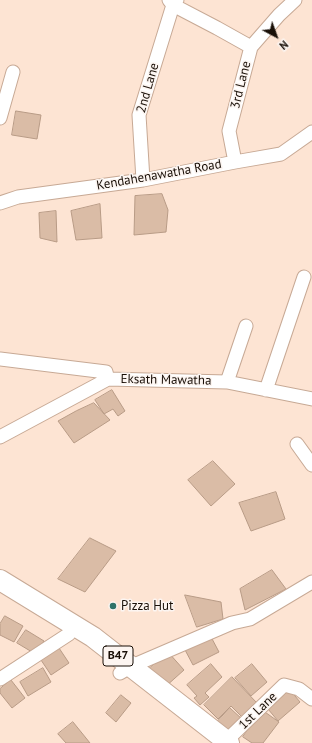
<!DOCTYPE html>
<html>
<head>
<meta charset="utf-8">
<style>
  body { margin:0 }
  #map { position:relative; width:312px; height:743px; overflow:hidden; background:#fde4d3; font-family:"PT Sans",sans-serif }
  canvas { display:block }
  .north { position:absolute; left:256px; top:16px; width:40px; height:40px; -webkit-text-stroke:3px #fcf5f1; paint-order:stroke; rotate:139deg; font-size:11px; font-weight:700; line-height:16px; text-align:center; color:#190f07 }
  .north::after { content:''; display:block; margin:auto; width:14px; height:18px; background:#190f07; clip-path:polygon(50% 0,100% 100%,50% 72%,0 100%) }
</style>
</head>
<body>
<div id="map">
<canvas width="312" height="743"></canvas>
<div class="north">N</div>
</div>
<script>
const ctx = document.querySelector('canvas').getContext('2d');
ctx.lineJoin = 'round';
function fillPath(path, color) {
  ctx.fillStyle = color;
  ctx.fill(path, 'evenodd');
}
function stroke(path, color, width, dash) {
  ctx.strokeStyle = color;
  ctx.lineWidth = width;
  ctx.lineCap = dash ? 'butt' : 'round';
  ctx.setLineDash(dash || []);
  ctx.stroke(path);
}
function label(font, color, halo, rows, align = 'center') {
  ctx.font = font + ' "PT Sans",sans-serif';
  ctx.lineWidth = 3;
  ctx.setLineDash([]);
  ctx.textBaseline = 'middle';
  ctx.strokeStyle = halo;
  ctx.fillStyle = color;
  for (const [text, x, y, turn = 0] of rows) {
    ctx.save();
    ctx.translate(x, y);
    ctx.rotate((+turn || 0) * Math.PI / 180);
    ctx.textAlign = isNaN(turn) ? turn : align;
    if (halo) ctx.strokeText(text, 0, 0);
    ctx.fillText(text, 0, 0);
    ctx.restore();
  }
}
const building = new Path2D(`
  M16,111L41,115L37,139L12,135Z
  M162,194L168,210L166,232L134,235L135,196Z
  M100,204L102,238L76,240L71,211Z
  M56,211L57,242L40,238L39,213Z
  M112,390L125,411L118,416L113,409L104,414L95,400Z
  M94,403L110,420L74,443L58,421L76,411Z
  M213,461L235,484L211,506L188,480Z
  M276,492L285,519L251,531L239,503Z
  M90,538L116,551L85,592L58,579Z
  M272,570L286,589L245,610L240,589Z
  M185,595L221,602L223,619L197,627Z
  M5,616L23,626L14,642L0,635V624Z
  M26,630L44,641L39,649L32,652L17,643Z
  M210,635L219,652L193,665L184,648Z
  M59,648L69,663L51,675L41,660Z
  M168,652L184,670L165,687L149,669Z
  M211,664L222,677L205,693L209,697L200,705L194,698L197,696L187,685Z
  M252,664L267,682L251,696L235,678Z
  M43,668L51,682L28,696L20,682Z
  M232,677L257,703L243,718L231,706L218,719L204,705Z
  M11,680L25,698L12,708L0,693V689Z
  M290,690L300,702L278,721L268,709Z
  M121,695L131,703L116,722L106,713Z
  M230,708L242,719L228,733L217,722Z
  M262,710L279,722L263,743H252L243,737Z
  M73,722L90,743H66L58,734Z`);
fillPath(building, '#dabca6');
stroke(building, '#b89b86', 1);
const minor = new Path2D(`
  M169,0L173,5L217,28L251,47
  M0,118L13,72
  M235,162L229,131L251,47L279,15L295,0
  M143,180L139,115L173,5L177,0
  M0,203L18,197L143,180L235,162L281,154L312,132
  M0,359L106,372L108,379L227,382L312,399
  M227,382L246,326
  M266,390L304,277
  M0,437L108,379
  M297,444L312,465
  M120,673L132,666L232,623L250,619L312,582
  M0,679L69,634
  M226,741L284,685L299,689L312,699`);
const primary = new Path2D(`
  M0,580L93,637L229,743`);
stroke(minor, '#c7a995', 15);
stroke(primary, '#c7a995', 22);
stroke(minor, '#fff', 13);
stroke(primary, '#fff', 20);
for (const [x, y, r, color] of [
  [113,606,4,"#2e7369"]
]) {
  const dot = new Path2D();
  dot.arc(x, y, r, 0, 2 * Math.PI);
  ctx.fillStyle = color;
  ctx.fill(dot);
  stroke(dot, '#fcf5f1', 1.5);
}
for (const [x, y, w] of [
  [118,656,30]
]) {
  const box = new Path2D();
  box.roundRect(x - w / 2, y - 10, w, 20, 3);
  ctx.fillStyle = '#fcf5f1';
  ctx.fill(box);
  stroke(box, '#190f07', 1);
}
label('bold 12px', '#190f07', null, [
  ["B47",118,656]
]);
label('13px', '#190f07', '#fcf5f1', [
  ["3rd Lane",241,85,-76],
  ["2nd Lane",148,88,-74],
  ["Kendahenawatha Road",159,175,-10],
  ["Eksath Mawatha",166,380,1],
  ["1st Lane",258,711,-44]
]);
label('13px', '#190f07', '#fcf5f1', [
  ["Pizza Hut",121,606]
], 'left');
</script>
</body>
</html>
